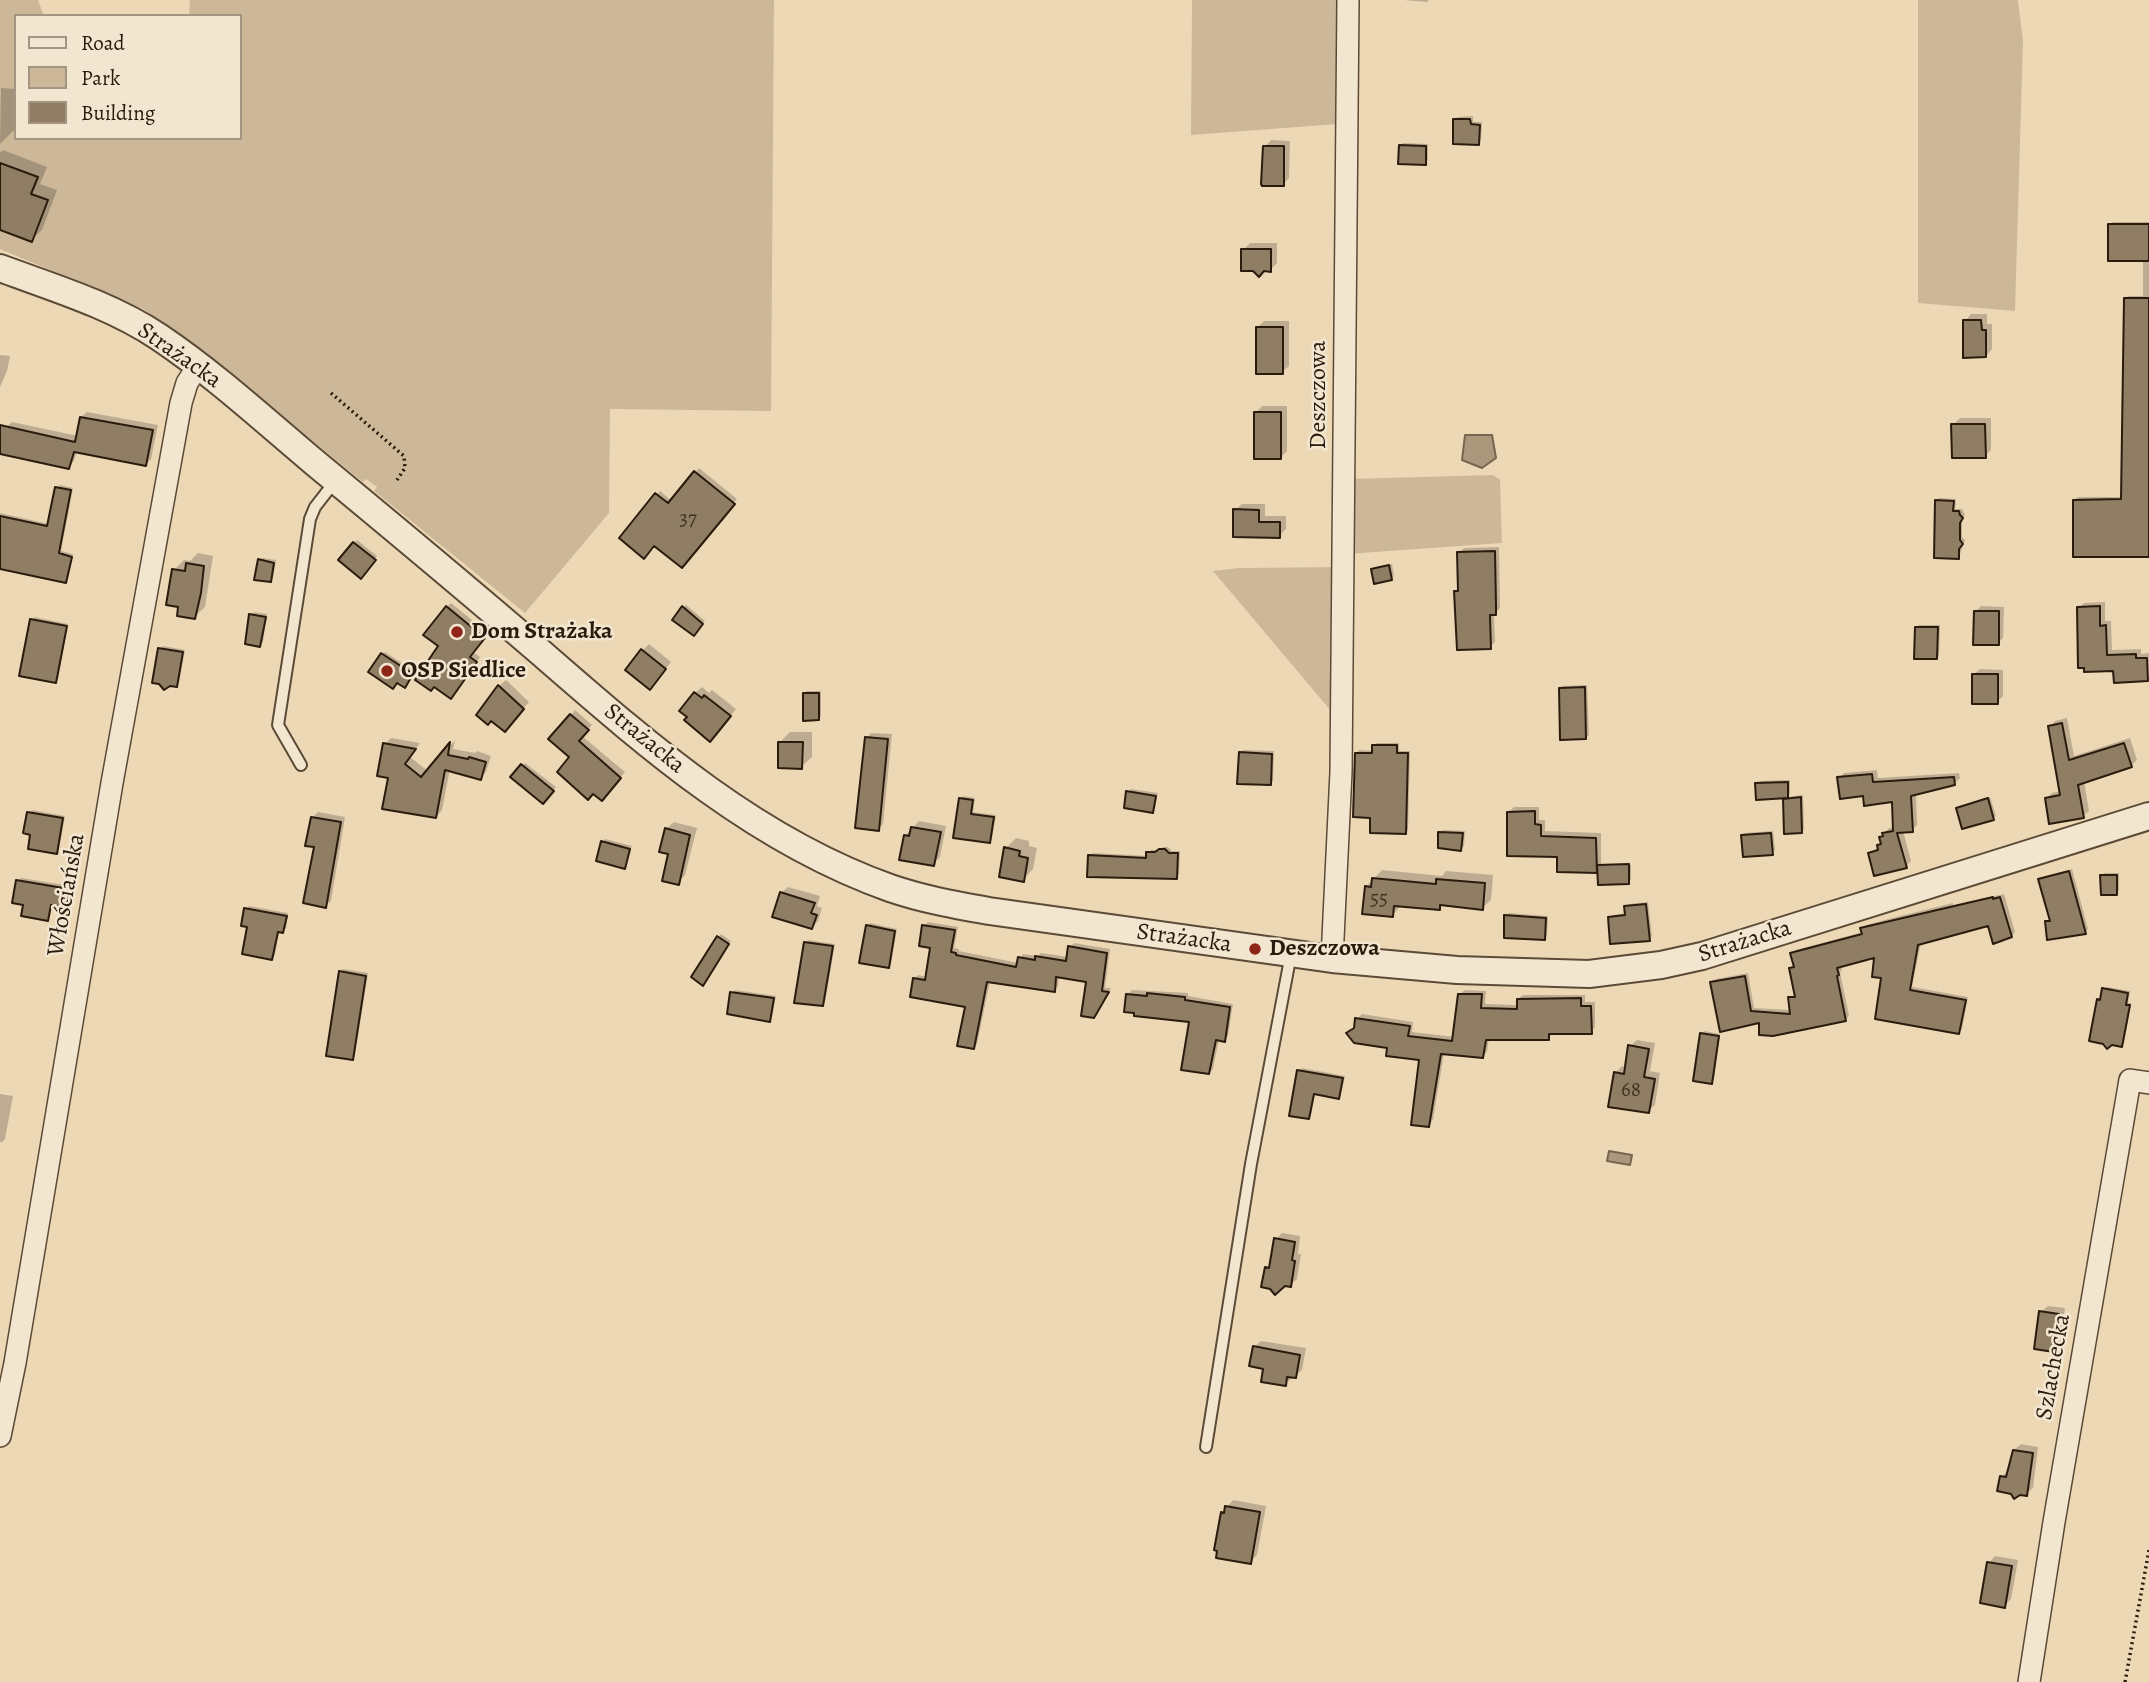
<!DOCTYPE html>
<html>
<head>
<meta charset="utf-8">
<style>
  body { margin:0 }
  #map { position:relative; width:2149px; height:1682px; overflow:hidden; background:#edd8b6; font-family:Alegreya,serif }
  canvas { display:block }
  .legend { position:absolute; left:14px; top:14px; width:228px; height:126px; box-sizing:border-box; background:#f3e6d0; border:2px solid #a39582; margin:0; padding:9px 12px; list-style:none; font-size:21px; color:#2a1b0c }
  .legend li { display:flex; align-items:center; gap:14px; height:35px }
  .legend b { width:35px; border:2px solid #a39582 }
</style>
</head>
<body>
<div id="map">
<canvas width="2149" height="1682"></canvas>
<ul class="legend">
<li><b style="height:9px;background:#f3e6d0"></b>Road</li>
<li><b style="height:19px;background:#ccb899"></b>Park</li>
<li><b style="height:19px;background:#8f7d64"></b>Building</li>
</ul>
</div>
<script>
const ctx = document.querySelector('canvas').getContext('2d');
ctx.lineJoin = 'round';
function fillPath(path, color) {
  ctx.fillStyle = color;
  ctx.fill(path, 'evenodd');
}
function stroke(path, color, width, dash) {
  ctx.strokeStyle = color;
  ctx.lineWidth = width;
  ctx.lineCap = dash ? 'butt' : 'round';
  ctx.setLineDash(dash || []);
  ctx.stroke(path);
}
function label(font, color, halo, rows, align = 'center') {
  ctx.font = font + ' Alegreya,serif';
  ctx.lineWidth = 5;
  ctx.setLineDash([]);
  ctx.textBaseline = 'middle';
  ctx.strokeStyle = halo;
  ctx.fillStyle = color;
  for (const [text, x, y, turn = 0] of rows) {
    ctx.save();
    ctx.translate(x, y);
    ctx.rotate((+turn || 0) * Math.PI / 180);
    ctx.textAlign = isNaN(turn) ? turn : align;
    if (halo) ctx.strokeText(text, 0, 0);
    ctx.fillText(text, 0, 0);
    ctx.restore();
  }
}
fillPath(new Path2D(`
  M0,0H38L44,16H16V138H240V16H189L190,0H774L771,411L610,409L609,513L525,613L374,491L377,487L366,479L363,482L207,355L143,309L0,249Z
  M1192,0H1349L1351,123L1191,135Z
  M1918,0H2018L2023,41L2015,311L1918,303Z
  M1493,475L1500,480L1502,543L1347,554L1349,479Z
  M1347,567L1342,724L1213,571L1239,568Z`), '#ccb899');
const water = new Path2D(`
  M1465,435H1492L1496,458L1482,468L1462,460Z
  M1609,1151L1632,1155L1630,1165L1607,1161Z`);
fillPath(water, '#ab987c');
stroke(water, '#77664f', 2);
fillPath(new Path2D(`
  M1404,0H1429L1427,2Z
  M1,88L16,89V128L0,144Z
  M1473,116V122H1482L1481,140L1478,143L1455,119L1458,117Z
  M1271,140L1290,141L1289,178L1283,185L1265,147Z
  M1403,143L1428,144V160L1425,163L1400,146Z
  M3,150L47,167L40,184L57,190L42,230L31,240L0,228V153Z
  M2113,222H2149V556L2075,500L2078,497H2123L2125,299L2128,296H2143V259L2110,225Z
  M1250,243H1277V263L1270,270H1264L1243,250Z
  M1971,314H1987V324H1992V349L1986,356L1965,321Z
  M1264,321H1289V366L1282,372L1257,328Z
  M0,355L10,356L7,371L0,387Z
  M1262,406H1287V451L1281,457L1256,413Z
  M87,412L158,425L151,459L146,464L77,451L74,461L68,467L7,427L12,422L78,436L81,417Z
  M1960,418H1991V450L1985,456L1953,425Z
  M699,468L737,499L686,562L655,544L621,538L660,491L672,501Z
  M60,485L73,488L61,551L73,554L68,578L66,581L0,566V513L49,524L57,488Z
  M1939,498L1956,499L1955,509H1962L1965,515L1962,519V537L1965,540L1959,557L1936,501Z
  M1242,504H1265V516H1286V529L1279,536L1235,510Z
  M357,540L377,556L364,574L341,560Z
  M1499,547L1500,608L1494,614L1495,642L1490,647L1456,591L1460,588L1459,553L1464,548Z
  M198,553L213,556L205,607L194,617L180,605L174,570L184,560L190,561Z
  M262,558L276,560L273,578L270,581L260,560Z
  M1392,564L1394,576L1391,579L1373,569L1376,567Z
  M2105,602V621H2111L2112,650L2141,649V654L2149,653L2148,679L2115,670L2079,608L2084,603Z
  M451,603L488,633L473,652L480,657L455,693L440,646L447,607Z
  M686,605L705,621L696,631L674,619Z
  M1981,606L2004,607L2003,638L1998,643L1975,612Z
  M254,612L267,614L263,642L260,645L251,615Z
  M34,617L68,624L58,679L55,681L32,620Z
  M1919,625H1940L1939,655L1937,658L1916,628Z
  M649,644L671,662L656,681L642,651Z
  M163,646L185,650L179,683L176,685L160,649Z
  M385,652L414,671L407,683L383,654Z
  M1980,669L2003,670V696L1997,702L1974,674Z
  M506,680L529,702L511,723L499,686Z
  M1587,685L1589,735L1586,738L1561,688L1563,686Z
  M702,687L709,693L712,690L736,709L717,733L695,693Z
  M807,691H821V716L818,719L804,694Z
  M575,710L592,725L582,736L625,772L606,794L571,757V715Z
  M2067,718L2074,756L2130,738L2137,760L2131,766L2084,781L2089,811L2083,816L2047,798L2052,793L2061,791L2050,727L2055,721Z
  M790,732H812V757L801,767L780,742Z
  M871,733L892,734L883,824L878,829L867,738Z
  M391,738L420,743L410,757L428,771L455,740L453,749L475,753L477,751L491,756L486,772L480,778L450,769L442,810L436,817L390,777L385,744Z
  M1376,743H1399V751H1410L1408,830L1406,833L1372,816L1357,753L1359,750L1374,751Z
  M1243,750L1274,751L1273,781L1270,783L1241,753Z
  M525,763L556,787L543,802L512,777Z
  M1877,770L1878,778L1959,773L1960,778L1955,783L1916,793L1917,825L1912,830L1903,831L1911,861L1906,866L1870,853L1879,847L1884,834L1889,828L1895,827L1893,800L1865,794L1839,778L1844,773Z
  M1790,780V794L1787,796L1757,784L1760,781Z
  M1131,789L1158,793L1155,808L1152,811L1128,792Z
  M1803,795L1804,829L1801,832L1785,799L1788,797Z
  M963,796L975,798L973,812L996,815L992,838L990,841L960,799Z
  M1990,797L1996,816L1993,819L1958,808Z
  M1514,807H1539V820H1545V831L1601,833V863L1631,862L1601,863V866L1631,865V879L1628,882L1599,868L1596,871L1559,855L1509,812Z
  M32,810L65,816L59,849L56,852L32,833L29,813Z
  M318,812L345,817L331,901L325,906L312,818Z
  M919,821L946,826L940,857L933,864L905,836Z
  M674,822L697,828L685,875L678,883L666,829Z
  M1443,830L1465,831L1464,846L1461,849L1440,833Z
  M1773,831L1775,850L1772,853L1743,836L1745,833Z
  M1016,838L1029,841V846L1037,848L1033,869L1023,880L1006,848Z
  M605,839L632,846L625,867L603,842Z
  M1163,847H1168L1172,851H1180L1179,874L1176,877L1090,856L1093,853L1148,856L1151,850H1159Z
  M2072,869L2088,929L2086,932L2049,938L2046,922L2051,919L2040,880Z
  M1382,870L1442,876L1446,871L1493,875L1491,900L1482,908L1443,904L1439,908L1401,906L1392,915L1366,887Z
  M2105,873H2119V890L2116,893L2102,876Z
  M21,878L71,886L68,903L65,906L52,904L50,916L48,919L25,903L18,880Z
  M788,887L820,896L817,906L822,908L818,921L812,927L781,893Z
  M2004,894L2015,932L2012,936L1989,924L1921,942L1912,987L1968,997L1962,1029L1959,1032L1883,977L1876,956L1841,965L1842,970L1840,972L1849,1016L1845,1020L1761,1021L1712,983L1716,979L1748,973L1754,1008L1791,1010L1790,998L1796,994L1791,969L1795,965L1792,954L1796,950L1863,932L1862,929L1866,925L1900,916L1953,903V905Z
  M1648,902L1652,936L1649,939L1610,917L1613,915L1627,913L1626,907L1629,904Z
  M249,906L288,913L286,929L279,931L275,955L272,958L249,925L246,909Z
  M1509,913L1548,916L1547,935L1544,938L1506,916Z
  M928,922L958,927L954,948L959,949V951L1018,963L1023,954L1038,956L1041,953L1068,957L1070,947L1074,943L1110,949L1105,988H1111L1097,1012L1088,980L1059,976L1058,986L1054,990L990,981L977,1044L973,1047L967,1005L914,979L918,975L927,977L932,947L924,926Z
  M870,923L897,929L891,964L888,966L868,926Z
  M721,934L731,941L705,981L693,977Z
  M808,940L835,944L825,1002L822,1005L806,943Z
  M343,969L368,973L355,1055L352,1058L341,972Z
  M2107,987L2130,991L2128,1003H2131L2124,1042L2121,1045L2098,1000Z
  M735,990L776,996L772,1017L770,1020L732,992Z
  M1132,990L1188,993V996L1233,1004L1228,1036L1224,1040L1219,1039L1213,1069L1209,1073L1191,1020L1136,1012L1128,994Z
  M1465,990L1486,991L1485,1004L1518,1005V999L1523,995H1585V1002H1595V1027L1591,1032H1553L1548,1039L1489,1038L1487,1052L1482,1057L1444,1053L1433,1120L1428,1125L1421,1059L1389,1046L1356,1027L1357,1019L1362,1014L1413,1022L1412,1032L1455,1037L1460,994Z
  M1704,1031L1720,1034L1714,1079L1711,1082L1701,1034Z
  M1637,1040L1655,1043L1650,1071L1660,1073L1655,1105L1648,1111L1615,1073L1622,1066L1627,1067L1630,1046Z
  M1302,1068L1345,1076L1341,1094L1338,1097L1315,1093L1311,1115L1308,1117L1299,1071Z
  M0,1094L13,1096L5,1139L2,1142H0Z
  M1282,1233L1300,1236L1298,1254H1301L1297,1279L1290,1285L1266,1268L1272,1262L1276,1239Z
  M2048,1306L2065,1308L2060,1344L2053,1350L2041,1312Z
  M1261,1341L1306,1348L1302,1370L1285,1384L1265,1367L1254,1347Z
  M2021,1444L2038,1447L2033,1488L2026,1494L2012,1492L2002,1477L2008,1470L2014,1450Z
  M1233,1500L1266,1506L1257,1555L1250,1562L1219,1549L1222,1513Z
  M1995,1556L2018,1560L2011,1599L2004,1606L1989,1563Z`), '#0003');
const building = new Path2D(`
  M1453,119H1470L1471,124L1480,125L1479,145L1453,144Z
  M1399,145L1426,146V165L1398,164Z
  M1263,146H1284V186H1262L1261,184Z
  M0,163L38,177L31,194L48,200L32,242L0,230Z
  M2108,224H2149V261H2108Z
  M1241,249H1271V272L1264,271L1259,277L1253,271H1241Z
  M2124,298H2149V557H2073V500L2121,499Z
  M1963,320H1981L1982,330H1986V357L1963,358Z
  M1256,327H1283V374H1256Z
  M1254,412H1281V459H1254Z
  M80,417L153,430L146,466L74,452L69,469L0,454V425L75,442Z
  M1951,424H1985L1986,458H1952Z
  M694,471L735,504L682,568L654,546L644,559L619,538L655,493L668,503Z
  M55,487L71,490L59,553L72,557L66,583L0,569V516L47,526Z
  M1935,500L1954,501L1953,511H1959L1960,515L1963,518L1960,523V540L1963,544L1959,549V559L1934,558Z
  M1233,509L1259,510V522H1280V538L1233,537Z
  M353,542L376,560L361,579L338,560Z
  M1495,551L1496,605V615H1490L1491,649L1457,650L1454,591H1458L1457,552Z
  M258,559L274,563L271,582L254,580Z
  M186,563L204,566L201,593L195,619L177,616L178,607L166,605L172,569L185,571Z
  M1389,565L1392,580L1374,584L1371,569Z
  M446,606L485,638L470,657L477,662L451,699L434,687L431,691L415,680L438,646L423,635Z
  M682,606L703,624L694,636L672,620Z
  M2100,606V626L2106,625L2107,655L2136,654V658H2147L2148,681L2114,683L2113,671L2084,672V668H2078L2077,607Z
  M1974,611H1999V645H1973Z
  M249,614L266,617L260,647L245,644Z
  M30,619L67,626L56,683L19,676Z
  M1915,627H1938L1937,659H1914Z
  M158,648L183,652L177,687L170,686L164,690L159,684L152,683Z
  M641,649L666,669L650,690L625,670Z
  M381,653L413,674L405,688L397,683L393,689L368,672Z
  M1972,674H1998V704H1972Z
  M498,685L524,709L505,732L491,721L488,725L476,715Z
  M1585,687L1586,739L1560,740L1559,688Z
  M694,692L702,698L704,695L731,716L710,742L684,720L687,717L679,711Z
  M803,693H819V720L803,721Z
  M570,714L589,730L579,741L621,778L602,801L593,794L588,800L557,772L569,757L548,739Z
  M2062,723L2069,760L2124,743L2132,767L2078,785L2084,818L2049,824L2045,798L2060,795L2048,726Z
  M865,737L888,739L879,831L855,828Z
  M450,742L448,755L468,759L469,757L486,762L481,780L445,770L436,818L382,809L388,778L377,776L383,743L416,749L405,764L421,777Z
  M778,742H803L802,769L778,768Z
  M1372,745H1397V753H1408L1406,834L1370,833V818L1353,817L1355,753H1372Z
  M1239,752L1272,754L1271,785L1237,784Z
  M521,764L554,791L543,804L510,777Z
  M1872,774L1873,782L1954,777L1955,785L1911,796L1913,832L1897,833L1907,868L1874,876L1868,853L1878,850L1877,845L1881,844L1879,837L1883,836L1882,833L1893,831L1892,802L1864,806L1863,796L1840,799L1837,777Z
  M1788,782V798L1756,800L1755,783Z
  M1126,791L1156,796L1153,813L1124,808Z
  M1801,797L1802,833L1784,834L1783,799Z
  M959,798L973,800L971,814L994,817L990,843L953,838Z
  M1988,798L1994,820L1962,829L1956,808Z
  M1535,811V824L1541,825V836L1596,838L1597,873L1557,872V857L1507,856V812Z
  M27,812L63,818L57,854L28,849L30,835L23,833Z
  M311,817L341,822L326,908L303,903L314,847L305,846Z
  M911,827L941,832L934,866L899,860L904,835L909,836Z
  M665,828L690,835L679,885L662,881L668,854L659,852Z
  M1438,832L1463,833L1461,851L1438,848Z
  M1771,833L1773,855L1743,857L1741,835Z
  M601,841L630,849L625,869L596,861Z
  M1004,847L1020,851L1019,856L1028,858L1024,882L999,877Z
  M1159,849H1165L1169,853H1178L1177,879L1087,877L1088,855L1146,858V852H1155Z
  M1629,864V884L1598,885L1597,865Z
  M2069,871L2086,934L2047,940L2045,921H2050L2038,879Z
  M2100,875H2117V895H2101Z
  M1372,878L1436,884V879L1485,883L1483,910L1440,905V910L1394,906L1393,917L1362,914L1365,886L1371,887Z
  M16,880L69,889L66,908L51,905L48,921L21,916L23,905L12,903Z
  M780,892L815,903L811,913L817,915L812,929L772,917Z
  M1993,897V899L2000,897L2012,937L1993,944L1988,926L1918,945L1910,990L1966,1000L1959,1034L1875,1019L1881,978L1872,977L1874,958L1837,968L1839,975L1837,976L1846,1021L1773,1036L1759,1035V1023L1720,1032L1710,982L1745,976L1751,1011L1790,1014L1788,997H1795L1789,968L1794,967L1790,953L1862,934L1860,928Z
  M1646,904L1650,941L1610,944L1608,917L1625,915L1624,906Z
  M244,908L287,916L283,933L278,932L272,960L242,954L247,927L241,926Z
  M1504,915L1546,918L1545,940L1504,938Z
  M866,925L895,931L889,968L859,963Z
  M922,925L955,930L951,952L956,953V955L1016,967L1018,957L1035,960V956L1066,961L1068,946L1107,953L1102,991L1109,992L1094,1018L1081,1016L1086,982L1056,977L1055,992L987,982L974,1049L957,1046L965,1007L910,997L913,978L925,980L930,948L919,946Z
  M717,936L729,944L703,986L691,977Z
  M804,942L833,946L823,1006L794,1003Z
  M339,971L366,976L353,1060L326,1056Z
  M2102,988L2128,993L2126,1005H2130L2122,1047L2112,1045L2107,1049L2103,1044L2089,1041L2097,999L2100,1000Z
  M730,992L774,998L770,1022L727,1014Z
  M1147,993L1185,997V1000L1230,1007L1225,1042L1216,1040L1209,1074L1181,1070L1189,1022L1134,1016V1013L1124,1012L1126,994L1147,996Z
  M1458,994H1482L1481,1008L1517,1009V999L1581,998V1006H1591L1592,1034H1549V1040H1486L1483,1058L1441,1054L1429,1127L1411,1125L1419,1060L1386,1056L1387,1048L1354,1043L1346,1033L1354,1028L1355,1018L1410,1026L1408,1036L1452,1041Z
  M1700,1033L1719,1036L1712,1084L1693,1081Z
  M1628,1045L1649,1049L1644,1077L1655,1079L1649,1113L1608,1107L1614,1072L1624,1074Z
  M1297,1070L1343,1078L1339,1099L1314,1094L1309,1119L1289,1116Z
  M1274,1238L1295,1242L1292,1260L1295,1261L1291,1287L1285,1286L1275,1295L1270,1289L1261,1287L1265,1267L1269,1268Z
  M2039,1311L2059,1314L2054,1352L2034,1349Z
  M1253,1346L1300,1355L1296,1378L1287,1377L1286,1386L1261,1382L1263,1369L1249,1366Z
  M2013,1450L2033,1453L2027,1496L2020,1495L2014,1499L2011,1494L1997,1491L2000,1476L2006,1477Z
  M1225,1506L1260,1512L1251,1564L1216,1558L1217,1551L1214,1550L1221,1512L1224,1513Z
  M1987,1562L2012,1566L2005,1608L1980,1603Z`);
fillPath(building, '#8f7d64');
stroke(building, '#2a1b0c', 2);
const service = new Path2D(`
  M301,765L278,725L310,519L315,507L336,480
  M1206,1447L1251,1164L1291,954`);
const minor = new Path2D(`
  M1332,959L1341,772L1348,0
  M0,1436L15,1363L112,783L181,403L187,383L198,366
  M2029,1682L2054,1522L2130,1080L2149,1083`);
const tertiary = new Path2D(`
  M0,268C54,288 111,305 159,337C214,374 263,419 314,462C389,524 465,587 539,651C646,744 754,840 890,888C922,899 955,905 989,911L1332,959L1457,970L1589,974L1661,965L1702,956L2149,816`);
stroke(service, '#5b4a36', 14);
stroke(minor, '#5b4a36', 24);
stroke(tertiary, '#5b4a36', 30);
stroke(new Path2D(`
  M331,393L404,456L405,468L397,480
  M2125,1682L2149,1550`), '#2a1b0c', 3.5, [2, 3.5]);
stroke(service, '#f3e6d0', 10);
stroke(minor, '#f3e6d0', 21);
stroke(tertiary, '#f3e6d0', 26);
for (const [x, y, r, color] of [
  [457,632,7,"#8f2418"],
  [387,671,7,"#8f2418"],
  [1255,949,7,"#8f2418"]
]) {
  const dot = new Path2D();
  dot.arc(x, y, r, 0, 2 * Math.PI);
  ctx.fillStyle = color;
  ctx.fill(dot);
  stroke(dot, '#f3e6d0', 2.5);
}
label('21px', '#433422', null, [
  ["37",688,520],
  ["55",1379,900],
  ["68",1631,1091]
]);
label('24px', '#2a1b0c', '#f3e6d0', [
  ["Strażacka",179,356,35],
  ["Deszczowa",1319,395,-90],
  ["Strażacka",644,739,39],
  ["Włościańska",67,895,-80],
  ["Strażacka",1184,939,8],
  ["Strażacka",1745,942,-17],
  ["Szlachecka",2054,1367,-80]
]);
label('bold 24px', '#2a1b0c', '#f3e6d0', [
  ["Dom Strażaka",471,632],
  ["OSP Siedlice",401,671],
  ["Deszczowa",1269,949]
], 'left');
</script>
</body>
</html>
